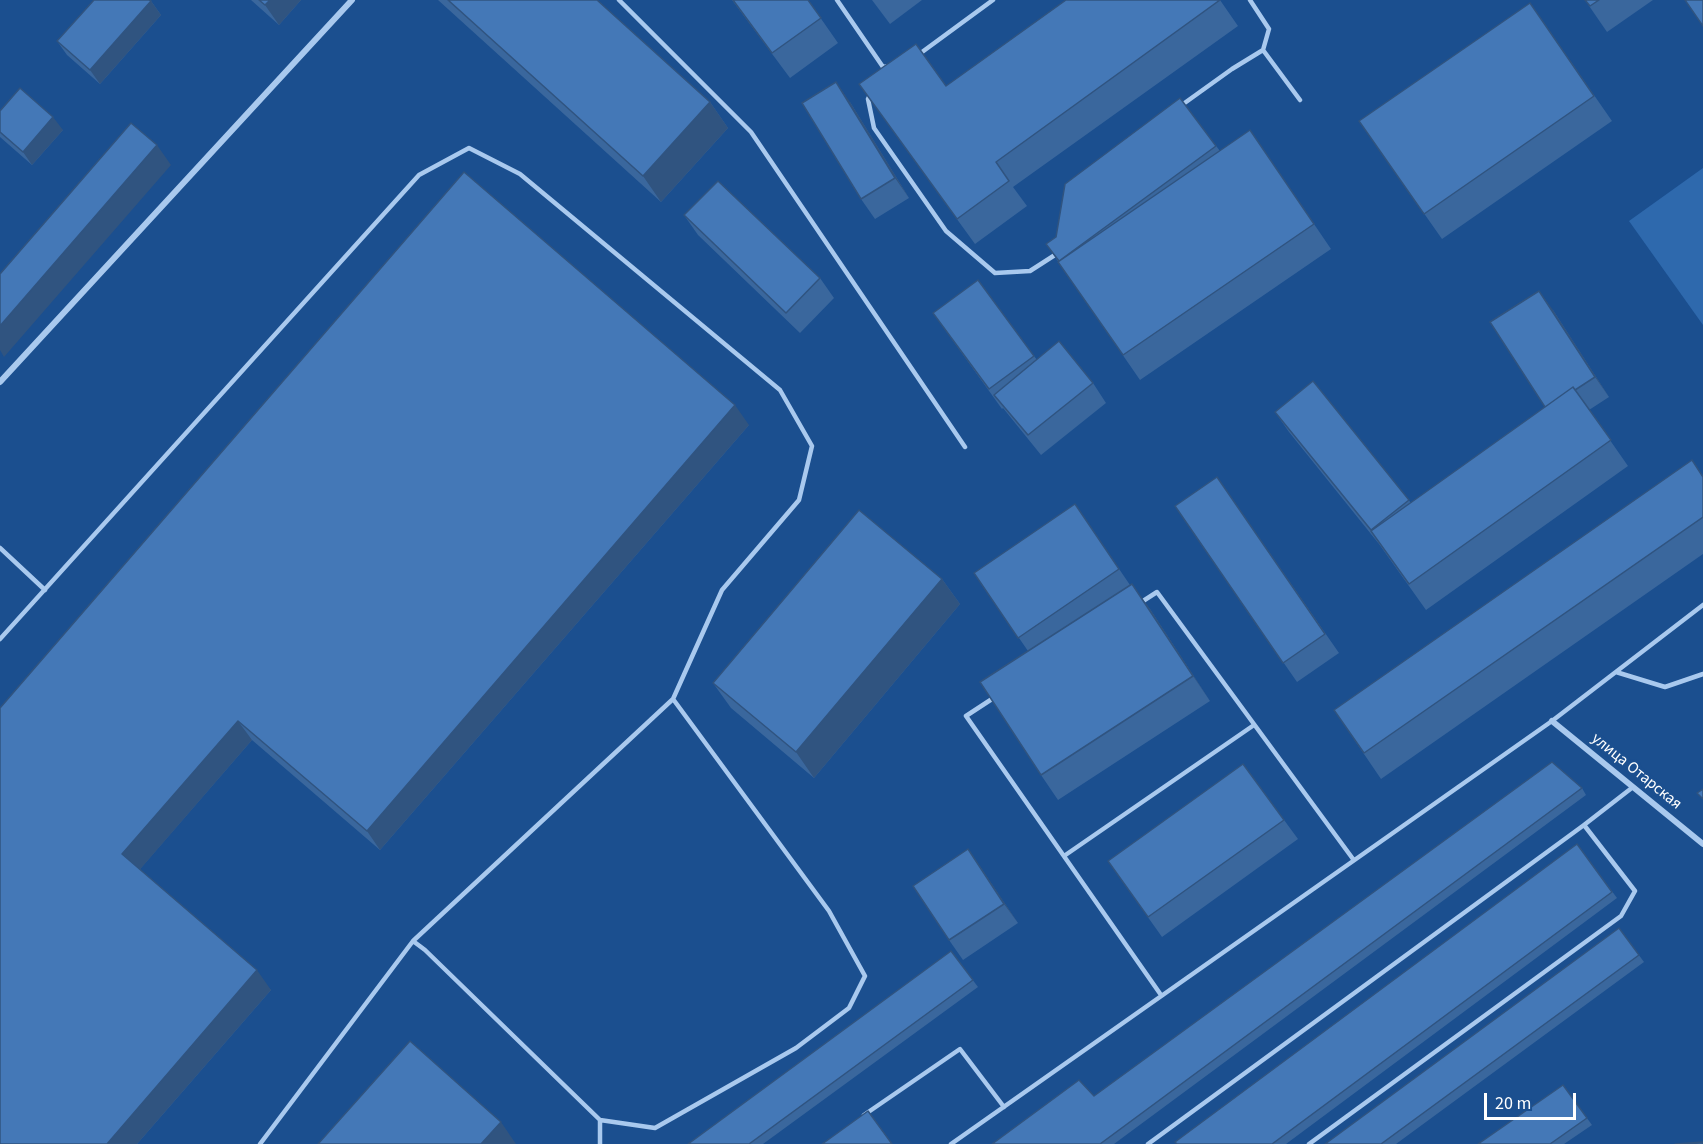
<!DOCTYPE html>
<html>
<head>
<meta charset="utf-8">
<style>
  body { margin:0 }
  #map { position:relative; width:1703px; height:1144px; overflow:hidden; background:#1b4f8f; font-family:"Source Sans 3",sans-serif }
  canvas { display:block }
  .scale { position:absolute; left:1484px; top:1093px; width:92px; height:27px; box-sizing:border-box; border:3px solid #fff; border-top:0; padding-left:8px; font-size:18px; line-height:21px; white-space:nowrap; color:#fff; -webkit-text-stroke:4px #1b4f8f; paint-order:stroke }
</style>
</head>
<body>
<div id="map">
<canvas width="1703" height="1144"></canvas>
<div class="scale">20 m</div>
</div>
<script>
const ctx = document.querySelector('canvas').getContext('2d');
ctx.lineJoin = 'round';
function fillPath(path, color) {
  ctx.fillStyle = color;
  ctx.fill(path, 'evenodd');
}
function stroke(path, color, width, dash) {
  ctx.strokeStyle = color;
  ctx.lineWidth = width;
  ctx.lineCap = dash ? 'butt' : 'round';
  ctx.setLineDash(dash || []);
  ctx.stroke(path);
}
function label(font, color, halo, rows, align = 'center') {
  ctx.font = font + ' "Source Sans 3",sans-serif';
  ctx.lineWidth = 6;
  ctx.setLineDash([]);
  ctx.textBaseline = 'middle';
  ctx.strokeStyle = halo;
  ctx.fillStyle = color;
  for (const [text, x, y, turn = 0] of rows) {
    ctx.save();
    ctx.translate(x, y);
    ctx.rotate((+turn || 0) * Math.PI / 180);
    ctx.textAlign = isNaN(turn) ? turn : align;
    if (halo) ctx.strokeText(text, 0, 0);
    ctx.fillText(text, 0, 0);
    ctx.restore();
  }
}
fillPath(new Path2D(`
  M1703,168V325L1629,221Z`), '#2e69ad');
stroke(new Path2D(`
  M619,0L751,132L965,447
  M837,0L883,67L889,66
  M1263,50L1300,100
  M918,55L993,0
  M871,93L868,99L874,128L946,231L995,273L1030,271L1058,253
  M1179,107L1232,69L1263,50L1269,29L1250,0
  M0,548L45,590
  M1140,603L1157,592L1353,859
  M0,639L419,175L469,148L520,174L780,390L812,446L799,500L722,590L673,699L413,941L260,1144
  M1616,672L1665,687L1703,674
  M995,697L966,716L1161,995
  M1064,856L1254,725
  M413,941L425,950L600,1120V1144
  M864,1115L960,1049L1004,1107
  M600,1120L655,1128L796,1048L849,1008L865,976L829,911L673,699
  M951,1144L1552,721L1703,605
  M1148,1144L1584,825L1633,787
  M1309,1144L1621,916L1635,891L1584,825`), '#a9c9ee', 4.5);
stroke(new Path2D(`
  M0,382L352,0
  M1552,721L1703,844`), '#a9c9ee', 6);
fillPath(new Path2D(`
  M251,0H301L279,25Z
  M438,0H597L710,102L728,128L661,202Z
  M732,0H808L838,43L790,78Z
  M872,0H922L890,24Z
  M1220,0L1238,26L1013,187L1027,206L975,244L877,109L946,86Z
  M1585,0H1653L1607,32Z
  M151,1L161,15L100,84L67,55L57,41Z
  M1530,3L1612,121L1442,239L1359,121Z
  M1180,98L1220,151L1250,130L1331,249L1140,380L1046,244L1056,237Z
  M850,102L909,198L875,219L861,199Z
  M0,111L63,130L32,165L0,137Z
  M684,215L820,278L834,298L800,333L698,235Z
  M978,280L1037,360L1093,383L1106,403L1041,455L1003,408L1002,409L933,313Z
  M1553,310L1609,397L1589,410L1628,466L1426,610L1379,544L1289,432L1275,412L1313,381L1411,503L1545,407Z
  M749,425L380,850L252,740L140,869L271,990L137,1144H0V708Z
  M1217,477L1339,653L1297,682L1175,506Z
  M1703,477V554L1381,779L1334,710Z
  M1075,504L1130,585L1150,609L1210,701L1058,800L1041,775L1028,651L974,573Z
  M942,579L960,604L814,778L731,708L713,683Z
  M1243,764L1298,839L1162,937L1108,861Z
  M1582,788L1586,795L1114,1144H992L1094,1096Z
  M1577,844L1617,898L1286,1144H1176Z
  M968,849L1018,923L963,960L949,940Z
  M1619,928L1644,962L1396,1144H1325Z
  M951,951L978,987L763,1144H688Z
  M1563,1085L1592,1125L1564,1144H1478Z`), '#3a679d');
fillPath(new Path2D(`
  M270,0H301L279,25L265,5Z
  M151,1L161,15L100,84L90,70Z
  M836,82L850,102L909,198L895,178Z
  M710,102L728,128L661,202L643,176Z
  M53,117L63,130L32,165L23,152Z
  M157,145L171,165L4,357L0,350V326Z
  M1539,291L1553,310L1609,397L1595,377Z
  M735,405L749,425L380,850L367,831Z
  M942,579L960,604L814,778L796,752Z
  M1132,584L1150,609L1210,701L1193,676Z
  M238,721L252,740L136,874L122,854Z
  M968,849L982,869L1018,923L1004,904Z
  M257,970L271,990L137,1144H107Z
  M501,1122L516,1144H481Z`), '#305480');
const building = new Path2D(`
  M94,0H149L151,1L90,70L57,41Z
  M259,0H270L265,5Z
  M448,0H597L710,102L643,176Z
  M733,0H808L821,18L772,53Z
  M1066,0H1220L996,162L1009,181L957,219L859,84L916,44L946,86Z
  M1585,0H1599L1590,6Z
  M1685,0H1703V26Z
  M1530,3L1594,96L1424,214L1359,121Z
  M836,82L895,178L861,199L802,103Z
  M20,88L53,117L23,152L0,132V111Z
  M1180,98L1216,146L1059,261L1046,244L1056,237L1065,184Z
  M131,123L157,145L0,326V274Z
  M1250,130L1314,224L1123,355L1058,262Z
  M464,172L735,405L367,831L238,721L122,854L257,970L107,1144H0V708Z
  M718,181L820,278L786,313L684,215Z
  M978,280L1034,356L989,389L933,313Z
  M1539,291L1595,377L1575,390L1573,387L1545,407L1490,322Z
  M1059,341L1093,383L1028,435L994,395Z
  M1313,381L1409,500L1371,530L1275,412Z
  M1573,387L1611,440L1409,584L1371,531Z
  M1692,460L1703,477V517L1364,753L1334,710Z
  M1217,477L1325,634L1283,663L1175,506Z
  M1075,504L1119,569L1018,638L974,573Z
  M859,510L942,579L796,752L713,683Z
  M1132,584L1193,676L1041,775L980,682Z
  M1552,762L1582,788L1100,1144H992L1079,1080L1094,1096Z
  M1243,764L1284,820L1148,917L1108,861Z
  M1703,789V799L1697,793Z
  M1577,844L1612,892L1272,1144H1177L1175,1142Z
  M968,849L1004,904L949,940L913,886Z
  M1619,928L1639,955L1381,1144H1325Z
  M951,951L973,980L749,1144H688Z
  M410,1041L501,1122L481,1144H318Z
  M1563,1085L1587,1118L1550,1144H1478Z
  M868,1111L892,1144H822Z
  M1703,1142V1144H1675Z`);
fillPath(building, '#4478b7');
stroke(building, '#305480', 1.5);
label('16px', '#fff', '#1b4f8f', [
  ["улица Отарская",1636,772,39]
]);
</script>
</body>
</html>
